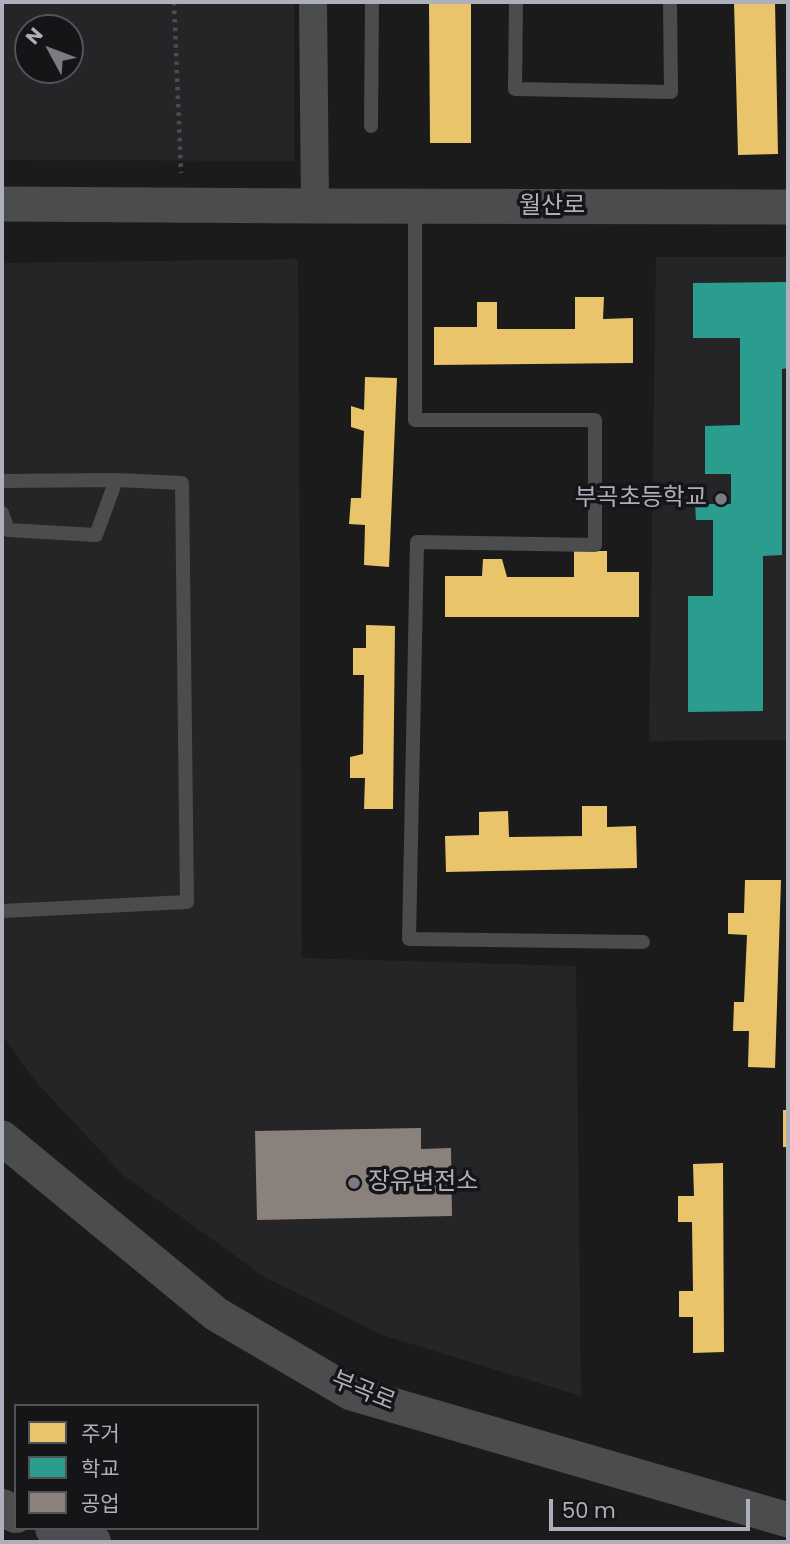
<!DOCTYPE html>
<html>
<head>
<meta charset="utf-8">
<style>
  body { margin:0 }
  #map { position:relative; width:790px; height:1544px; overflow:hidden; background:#1b1b1b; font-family:Poppins,"Noto Sans KR",sans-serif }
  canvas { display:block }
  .frame { position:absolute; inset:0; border:4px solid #adafbb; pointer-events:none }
  .legend { position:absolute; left:14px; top:1404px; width:245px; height:126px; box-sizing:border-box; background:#151517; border:2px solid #525359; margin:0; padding:9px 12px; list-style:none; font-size:21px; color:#adafbb }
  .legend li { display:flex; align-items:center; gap:14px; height:35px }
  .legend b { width:35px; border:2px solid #525359 }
  .north { position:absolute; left:14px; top:14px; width:70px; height:70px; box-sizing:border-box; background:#151517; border:2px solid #525359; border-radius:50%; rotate:311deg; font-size:19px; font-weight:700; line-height:28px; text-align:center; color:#adafbb }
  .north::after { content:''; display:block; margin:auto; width:24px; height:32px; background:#7a7b83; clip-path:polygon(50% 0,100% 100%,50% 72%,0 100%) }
  .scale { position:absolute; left:549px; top:1499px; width:201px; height:32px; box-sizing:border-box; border:4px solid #adafbb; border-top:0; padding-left:9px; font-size:21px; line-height:24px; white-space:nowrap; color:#adafbb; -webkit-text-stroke:5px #151517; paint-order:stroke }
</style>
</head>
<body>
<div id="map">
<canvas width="790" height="1544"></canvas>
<div class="frame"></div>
<ul class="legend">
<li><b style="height:19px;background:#e9c46a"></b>주거</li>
<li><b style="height:19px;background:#2a9d8f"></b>학교</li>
<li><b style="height:19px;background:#8a817c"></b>공업</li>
</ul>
<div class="north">N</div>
<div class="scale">50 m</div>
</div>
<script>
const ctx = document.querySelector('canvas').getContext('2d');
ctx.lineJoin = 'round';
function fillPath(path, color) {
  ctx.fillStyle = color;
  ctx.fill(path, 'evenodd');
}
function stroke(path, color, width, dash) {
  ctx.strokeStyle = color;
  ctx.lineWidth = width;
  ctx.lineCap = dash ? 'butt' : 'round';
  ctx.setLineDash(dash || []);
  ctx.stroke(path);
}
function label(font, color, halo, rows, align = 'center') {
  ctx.font = font + ' Poppins,"Noto Sans KR",sans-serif';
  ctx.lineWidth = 7;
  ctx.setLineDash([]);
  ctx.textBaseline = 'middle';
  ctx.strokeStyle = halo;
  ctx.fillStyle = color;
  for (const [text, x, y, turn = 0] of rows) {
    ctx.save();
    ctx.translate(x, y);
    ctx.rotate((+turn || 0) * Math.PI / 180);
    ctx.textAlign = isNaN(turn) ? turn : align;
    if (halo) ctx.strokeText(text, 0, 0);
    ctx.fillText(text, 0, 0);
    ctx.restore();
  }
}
fillPath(new Path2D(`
  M2,2H294V161L2,160ZM28,28H70V70H28Z
  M656,257H788V740L649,741Z
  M298,259L302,958L576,966L581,1396L382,1335L266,1278L123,1175L39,1085L2,1035V263Z`), '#252527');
fillPath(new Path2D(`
  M429,2H471V143H430Z
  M734,2H775L778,154L738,155Z
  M575,297H604L603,319L633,318V363L434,365V327H477V302H497V329H575Z
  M365,377L397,378L389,567L364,565L365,525L349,524L351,498H361L364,431L351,427V406L364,410Z
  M574,551H607V572H639V617H445V576H482L483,559H502L507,577H574Z
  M366,625L395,626L393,809H364L365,778H350V757L363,754L364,675H353V648H366Z
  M582,806H607V827L636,826L637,868L446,872L445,836L479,835V812L508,811L509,837L582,836Z
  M745,880H781L775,1068L748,1067L749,1031H733L734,1002H744L747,935L728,934V913H744Z
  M783,1110H788V1147H783Z
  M723,1163L724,1352L693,1353V1317H679V1291H693L692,1222H678V1196H694L693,1164Z`), '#e9c46a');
fillPath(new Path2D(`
  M788,282V368L782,369V555L763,556V711L688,712V596H713V520H696L695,504H731V474H705V426L740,425V338H693V283Z`), '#2a9d8f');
fillPath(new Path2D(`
  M421,1128V1149L451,1148L452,1216L257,1220L255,1131Z`), '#8a817c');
stroke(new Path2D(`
  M174,2L181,173`), '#4c4c50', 4.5, [3.5, 5]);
stroke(new Path2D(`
  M516,2L515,89L671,92L670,2
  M371,126L372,2
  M415,207V420H595V545L417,542L409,939L643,942
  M2,481L116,480L182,483L187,902L2,911
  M2,513L8,530L96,535L116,480`), '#4b4c4e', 14);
stroke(new Path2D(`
  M313,2L315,206`), '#4b4c4e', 28);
stroke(new Path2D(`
  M2,204L315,206L788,207
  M2,1138L216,1314L351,1393L788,1520`), '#4b4c4e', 35);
stroke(new Path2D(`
  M2,1508L16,1514
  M54,1528L92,1542`), '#4e4e51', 38);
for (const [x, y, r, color] of [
  [721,499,7,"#7a7b83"],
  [354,1183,7,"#7a7b83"]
]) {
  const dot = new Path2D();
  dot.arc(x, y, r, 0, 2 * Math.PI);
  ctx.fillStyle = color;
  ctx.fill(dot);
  stroke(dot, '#151517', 2.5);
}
label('24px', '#adafbb', '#151517', [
  ["월산로",552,207],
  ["부곡로",363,1392,22]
]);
label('24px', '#adafbb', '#151517', [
  ["부곡초등학교",707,499],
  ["장유변전소",368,1183,"left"]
], 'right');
</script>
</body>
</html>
